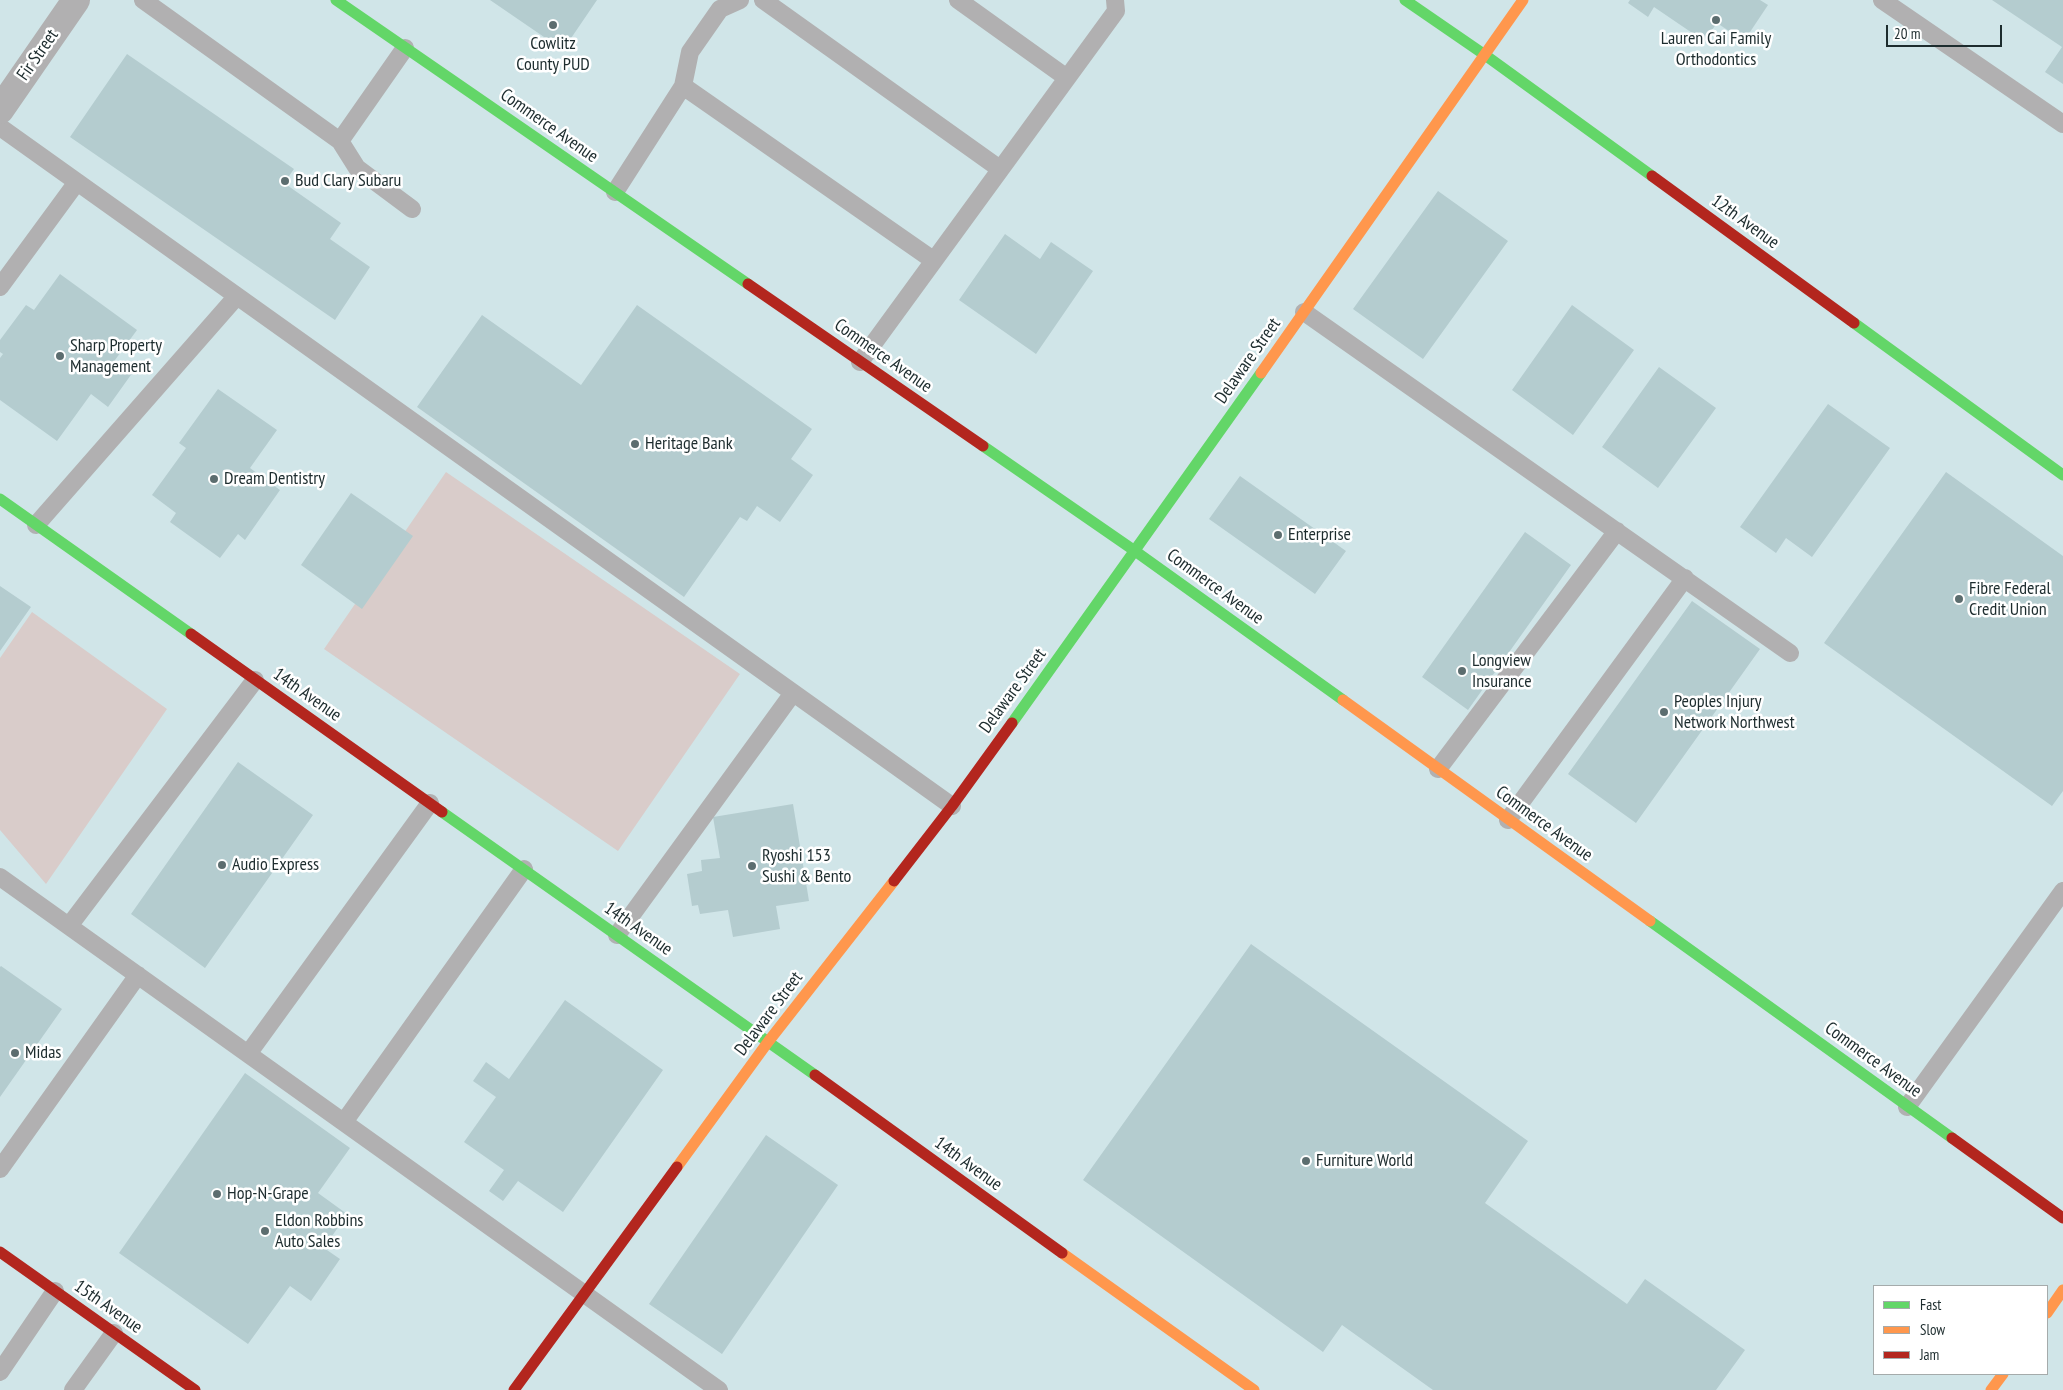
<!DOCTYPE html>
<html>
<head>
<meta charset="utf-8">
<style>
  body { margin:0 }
  #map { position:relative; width:2063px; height:1390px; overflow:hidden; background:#d0e5e8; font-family:"PT Sans Narrow",sans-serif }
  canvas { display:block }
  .legend { position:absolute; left:1873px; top:1285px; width:175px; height:90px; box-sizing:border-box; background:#fff; border:1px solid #a5abab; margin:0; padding:6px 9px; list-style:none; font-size:15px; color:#1d2c2e }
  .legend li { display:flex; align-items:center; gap:10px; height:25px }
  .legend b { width:25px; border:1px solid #a5abab }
  .scale { position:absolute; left:1886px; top:25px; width:116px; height:22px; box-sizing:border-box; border:2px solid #1d2c2e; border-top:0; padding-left:6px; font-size:15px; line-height:18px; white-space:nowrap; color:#1d2c2e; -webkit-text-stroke:4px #fff; paint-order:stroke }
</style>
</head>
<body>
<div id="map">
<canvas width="2063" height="1390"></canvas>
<ul class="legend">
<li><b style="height:6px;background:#63d668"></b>Fast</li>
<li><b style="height:6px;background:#ff974d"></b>Slow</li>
<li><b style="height:6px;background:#b3261e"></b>Jam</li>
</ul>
<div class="scale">20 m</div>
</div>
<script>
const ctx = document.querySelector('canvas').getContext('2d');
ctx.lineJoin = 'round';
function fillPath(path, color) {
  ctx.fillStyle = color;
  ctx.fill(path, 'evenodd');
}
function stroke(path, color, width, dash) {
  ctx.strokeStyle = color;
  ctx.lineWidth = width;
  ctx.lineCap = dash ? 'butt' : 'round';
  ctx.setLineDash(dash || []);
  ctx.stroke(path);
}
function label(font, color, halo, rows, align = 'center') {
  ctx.font = font + ' "PT Sans Narrow",sans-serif';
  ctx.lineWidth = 5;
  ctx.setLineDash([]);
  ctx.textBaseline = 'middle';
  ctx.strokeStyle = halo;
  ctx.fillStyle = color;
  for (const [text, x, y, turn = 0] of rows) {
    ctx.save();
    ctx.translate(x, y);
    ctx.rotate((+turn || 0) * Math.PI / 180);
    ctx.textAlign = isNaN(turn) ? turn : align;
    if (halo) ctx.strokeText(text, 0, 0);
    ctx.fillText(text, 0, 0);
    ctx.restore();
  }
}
fillPath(new Path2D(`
  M446,472L740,674L618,851L324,649Z
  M32,612L167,709L46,884L0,830V658Z`), '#d9ccca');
fillPath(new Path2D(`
  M490,0H597L563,50Z
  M1630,0H1760L1768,5L1744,41L1717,23L1704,41L1654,7L1648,17L1628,3Z
  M1992,0H2063V84L2045,72L2062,47Z
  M127,54L294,169L284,183L341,223L330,239L370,267L335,320L70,137Z
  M1438,191L1508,241L1423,359L1353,309Z
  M1005,234L1040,259L1051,242L1093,271L1036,354L959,300Z
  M60,274L137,330L115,360L133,372L108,407L91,394L57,441L0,400V358L3,354L0,352V340L26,305L34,310Z
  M637,305L812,429L791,459L813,475L780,522L757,506L747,521L740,517L684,597L417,407L482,315L581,385Z
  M1572,305L1634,350L1573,435L1512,390Z
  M1659,367L1716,408L1658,488L1602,447Z
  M218,389L277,430L250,468L280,490L245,540L238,534L220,558L170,522L176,513L152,495L186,448L179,443Z
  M1828,404L1890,448L1812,557L1786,538L1776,553L1740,527Z
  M1946,472L2063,556V791L2052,806L1824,643Z
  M1240,476L1346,551L1315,594L1209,519Z
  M351,493L413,536L362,609L301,565Z
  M1525,532L1571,565L1468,710L1422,677Z
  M0,586L31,607L0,651Z
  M1692,601L1760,649L1636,823L1568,774Z
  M238,762L313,815L205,968L131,914Z
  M793,804L809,901L776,906L780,929L733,937L728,910L700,914L698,905L692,906L687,874L702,871L701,860L720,858L713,817Z
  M1251,944L1528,1141L1485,1203L1627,1304L1645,1279L1745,1350L1716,1390H1433L1342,1325L1323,1352L1083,1180Z
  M1,966L62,1009L0,1097V967Z
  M565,1000L663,1070L563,1212L518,1181L503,1201L489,1191L504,1170L464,1142L496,1097L473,1081L486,1062L509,1079Z
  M245,1073L350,1148L318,1193L347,1214L324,1248L340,1259L311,1301L290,1286L248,1344L119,1253Z
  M766,1135L838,1185L722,1354L649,1304Z`), '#b4cccf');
stroke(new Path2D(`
  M143,0L340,141L405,48
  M763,0L1000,169
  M958,0L1067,78
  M1882,0L2063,124
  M683,86L933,260
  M0,127L952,806
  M340,141L357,168L412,209
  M615,192L683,86L690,52L720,9L740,0
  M0,287L77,182
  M1304,312L1790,653
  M860,362L1116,11L1115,0
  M36,525L237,296
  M1438,769L1617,531
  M1508,820L1685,578
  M0,877L719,1390
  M69,926L255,680
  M617,935L793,693
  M248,1054L430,803
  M1907,1107L2063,891
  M344,1122L524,869
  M0,1169L138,975
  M0,1372L55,1291
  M73,1390L114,1333`), '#b1b0b1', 18);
stroke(new Path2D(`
  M0,110L76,0`), '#b1b0b1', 28);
stroke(new Path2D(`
  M336,0L748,284
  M1405,0L1485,55L1652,176
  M1854,323L2063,475
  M983,446L1135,551L1343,700
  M0,499L191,634
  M1012,723L1261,373
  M442,812L815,1075
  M1650,921L1952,1138`), '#63d668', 11);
stroke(new Path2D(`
  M1261,373L1523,0
  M1343,700L1650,921
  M677,1167L768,1042L894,881
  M1062,1253L1254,1390
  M2047,1313L2063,1290
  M1991,1390L2003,1374`), '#ff974d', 11);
stroke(new Path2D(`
  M1652,176L1854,323
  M748,284L983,446
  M191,634L442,812
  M894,881L952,806L1012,723
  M815,1075L1062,1253
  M1952,1138L2063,1218
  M0,1252L195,1390
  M514,1390L677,1167`), '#b3261e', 11);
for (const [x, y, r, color] of [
  [1716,20,5,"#5c6d6f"],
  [553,25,5,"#5c6d6f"],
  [285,181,5,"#5c6d6f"],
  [60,356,5,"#5c6d6f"],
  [635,444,5,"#5c6d6f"],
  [214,479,5,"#5c6d6f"],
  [1278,535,5,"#5c6d6f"],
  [1959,599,5,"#5c6d6f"],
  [1462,671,5,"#5c6d6f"],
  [1664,712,5,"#5c6d6f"],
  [222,865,5,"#5c6d6f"],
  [752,866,5,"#5c6d6f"],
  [15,1053,5,"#5c6d6f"],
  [1306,1161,5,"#5c6d6f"],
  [217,1194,5,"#5c6d6f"],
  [265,1231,5,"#5c6d6f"]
]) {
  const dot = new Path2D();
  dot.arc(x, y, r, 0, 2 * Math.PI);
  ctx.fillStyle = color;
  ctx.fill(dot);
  stroke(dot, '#fff', 2);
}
label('18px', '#1d2c2e', '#fff', [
  ["Lauren Cai Family",1716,39,"center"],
  ["Orthodontics",1716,60,"center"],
  ["Cowlitz",553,44,"center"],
  ["County PUD",553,65,"center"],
  ["Bud Clary Subaru",295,181],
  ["Sharp Property",70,346],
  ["Management",70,367],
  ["Heritage Bank",645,444],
  ["Dream Dentistry",224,479],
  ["Enterprise",1288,535],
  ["Fibre Federal",1969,589],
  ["Credit Union",1969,610],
  ["Longview",1472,661],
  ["Insurance",1472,682],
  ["Peoples Injury",1674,702],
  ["Network Northwest",1674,723],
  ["Ryoshi 153",762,856],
  ["Sushi & Bento",762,877],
  ["Audio Express",232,865],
  ["Midas",25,1053],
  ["Furniture World",1316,1161],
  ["Hop-N-Grape",227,1194],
  ["Eldon Robbins",275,1221],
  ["Auto Sales",275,1242]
], 'left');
label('18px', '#1d2c2e', '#fff', [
  ["Fir Street",38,55,-55],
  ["Commerce Avenue",549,126,35],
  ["12th Avenue",1745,222,36],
  ["Commerce Avenue",883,356,35],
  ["Delaware Street",1248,361,-55],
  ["Commerce Avenue",1215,587,36],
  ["Delaware Street",1013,691,-54],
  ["14th Avenue",307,695,35],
  ["Commerce Avenue",1544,824,36],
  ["14th Avenue",638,929,35],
  ["Delaware Street",769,1014,-53],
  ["Commerce Avenue",1873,1060,36],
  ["14th Avenue",968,1164,36],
  ["15th Avenue",108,1307,35]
]);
</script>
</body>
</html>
